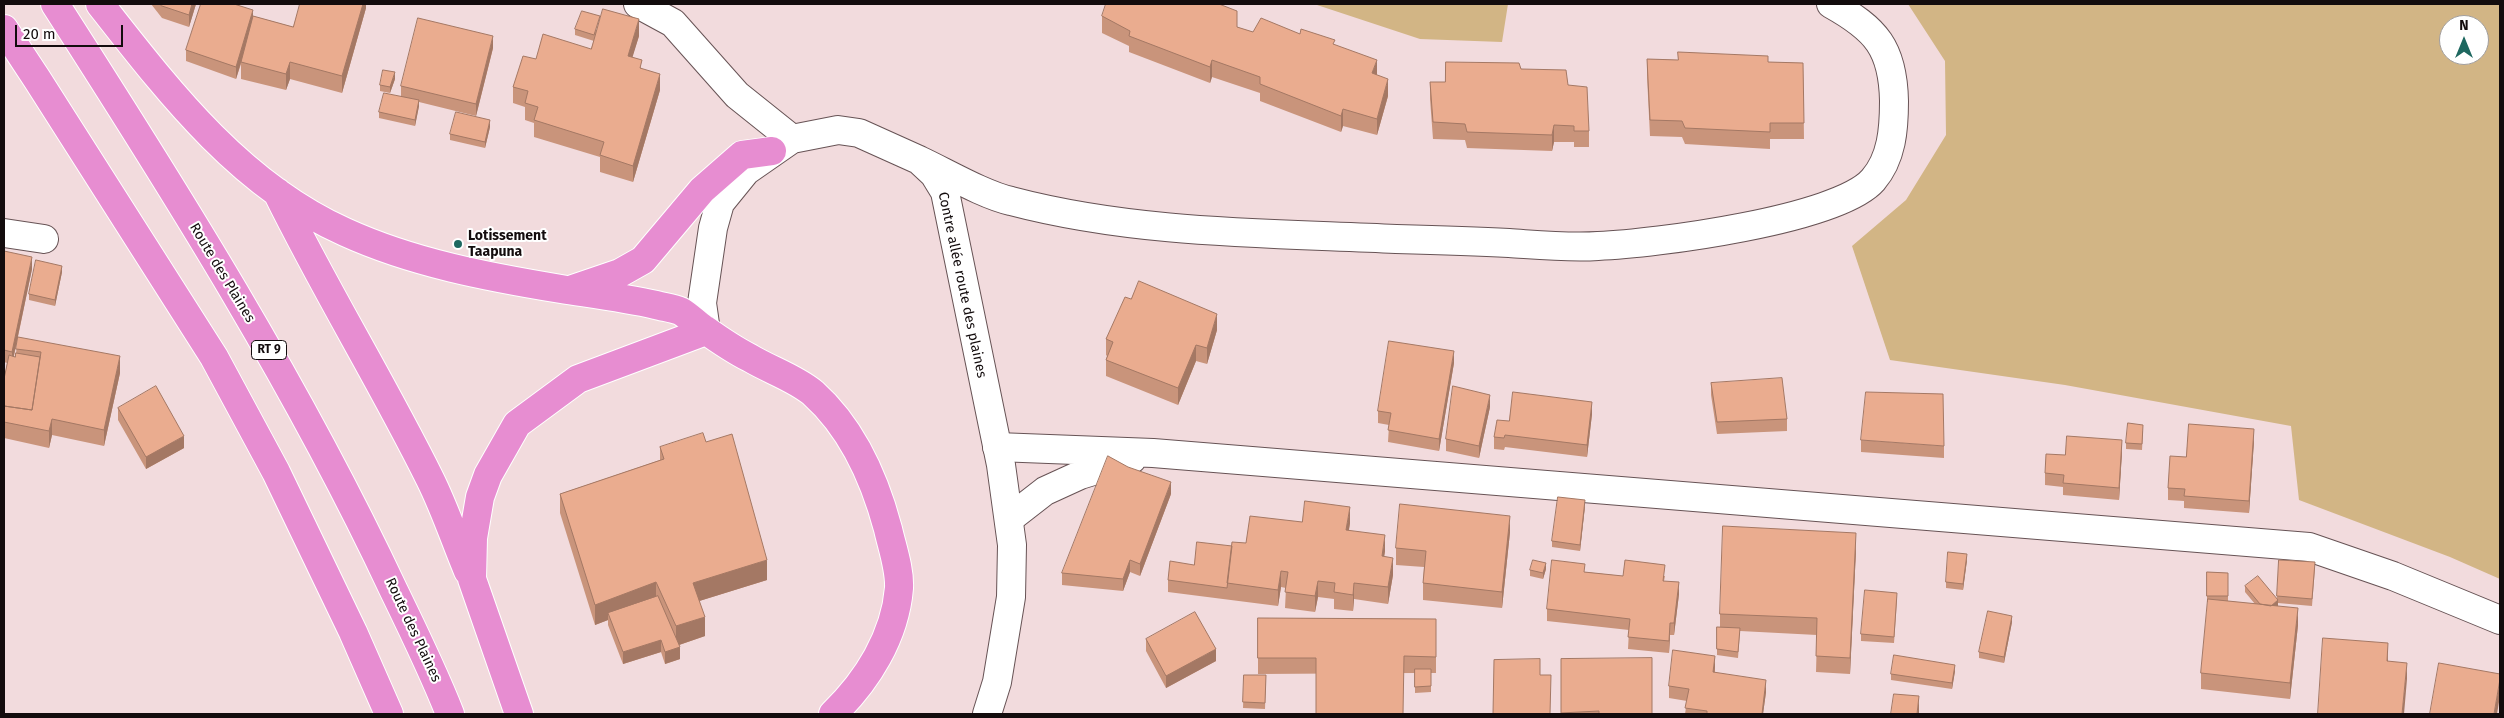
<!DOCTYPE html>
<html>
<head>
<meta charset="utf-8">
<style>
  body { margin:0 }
  #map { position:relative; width:2504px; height:718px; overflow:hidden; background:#f2dbdd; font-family:"Fira Sans",sans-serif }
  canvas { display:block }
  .frame { position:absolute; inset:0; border:5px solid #130c0d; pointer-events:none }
  .north { position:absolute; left:2439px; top:15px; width:50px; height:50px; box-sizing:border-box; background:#fff; border:1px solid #a19e9e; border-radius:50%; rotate:0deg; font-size:14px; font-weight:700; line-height:20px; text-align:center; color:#130c0d }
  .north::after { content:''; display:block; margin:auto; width:18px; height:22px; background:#1e6860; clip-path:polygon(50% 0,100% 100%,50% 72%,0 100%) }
  .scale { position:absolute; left:15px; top:25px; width:108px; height:22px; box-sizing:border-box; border:2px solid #130c0d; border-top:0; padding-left:6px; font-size:15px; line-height:18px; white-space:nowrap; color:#130c0d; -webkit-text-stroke:4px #fff; paint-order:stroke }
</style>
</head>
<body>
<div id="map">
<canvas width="2504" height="718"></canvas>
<div class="frame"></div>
<div class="north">N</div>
<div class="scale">20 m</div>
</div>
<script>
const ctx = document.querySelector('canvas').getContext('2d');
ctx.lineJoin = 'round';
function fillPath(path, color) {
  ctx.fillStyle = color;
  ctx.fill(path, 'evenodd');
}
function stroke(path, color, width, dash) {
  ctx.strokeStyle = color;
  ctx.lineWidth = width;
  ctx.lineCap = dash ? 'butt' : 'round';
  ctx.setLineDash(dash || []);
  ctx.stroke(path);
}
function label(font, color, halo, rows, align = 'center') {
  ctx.font = font + ' "Fira Sans",sans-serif';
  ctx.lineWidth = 4;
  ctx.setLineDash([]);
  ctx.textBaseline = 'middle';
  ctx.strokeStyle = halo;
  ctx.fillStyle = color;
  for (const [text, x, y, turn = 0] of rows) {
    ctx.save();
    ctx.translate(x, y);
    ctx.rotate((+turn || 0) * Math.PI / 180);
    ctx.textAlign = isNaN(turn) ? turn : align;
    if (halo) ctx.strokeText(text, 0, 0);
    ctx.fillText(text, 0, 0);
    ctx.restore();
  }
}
fillPath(new Path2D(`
  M1314,4H1508L1502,42L1420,39Z
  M1908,4H2500V579L2450,557L2299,500L2291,426L2065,385L1890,360L1852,246L1906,200L1946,135L1945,61ZM2449,25H2479V55H2449Z`), '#d2b585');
const street = new Path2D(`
  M638,4L673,23L737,95L792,139
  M4,233L44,239
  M997,447L1153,453L2309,547L2393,576L2500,620
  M1009,519L1045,491L1080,475L1132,459`);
const secondary = new Path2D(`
  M919,160C945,172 984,195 1011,201C1136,234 1268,233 1396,239C1434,240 1471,241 1509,243C1539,245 1568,248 1598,246C1653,244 1838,220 1873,180C1892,158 1894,129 1894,101C1893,48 1876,29 1831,4
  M706,331L702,303L713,228L720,203L746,171L792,139L838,130L859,133L919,160L934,174L945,192L1001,465L1012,545L1011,597L997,682L987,714`);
const highway = new Path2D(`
  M55,4C177,194 298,386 394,591C414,632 434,673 450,714
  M100,4C169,92 240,185 345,232C413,263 488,277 561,289C593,294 625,298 656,305C663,307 673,308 680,311C688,315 696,324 704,329C718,339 734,350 750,358C770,370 795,378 813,393C852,428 875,480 888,529C892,547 900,569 899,588C895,637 867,681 833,714
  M4,29L37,79L214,357L276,472L353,632L389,714
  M277,192C325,290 382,382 430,479C445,509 455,540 468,571
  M573,289L620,273L643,260L702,190L742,155L772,151
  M519,714L472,579L473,538L480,497L488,475L517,424L578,379L706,331`);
stroke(street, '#675355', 30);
stroke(secondary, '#675355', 30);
stroke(highway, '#fff', 30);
stroke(street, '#fff', 28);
stroke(secondary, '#fff', 28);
stroke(highway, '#e78dd1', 28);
fillPath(new Path2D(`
  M151,4H196L189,27L162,18Z
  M201,4H239V5L253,16L293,27L366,4V8L342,93L290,79L286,90L241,79V64L236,79L186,61V50Z
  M1102,16L1237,27L1253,32L1300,34L1335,45L1377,75L1388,96L1377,135L1343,126L1341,132L1260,101V93L1212,77L1210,83L1129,52V46L1102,33Z
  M575,29L639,36L632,57L660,90L633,182L600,172V157L534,137V123L525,120V107L513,103V87L536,59L591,49L594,41L575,35Z
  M493,48L476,116L419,102V106L415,126L379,118V112L401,96V86Z
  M1678,52L1768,62L1803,63L1804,139H1770V149L1685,144L1682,137L1650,136L1647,76V59L1678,60Z
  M1521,69L1568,85L1589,131V147H1574V142H1554L1552,151L1467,148L1465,140L1433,139L1430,99V82H1445Z
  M395,79L390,93L380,91V85Z
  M490,127L485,148L450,140V134Z
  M4,251L32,269L14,356L15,357L16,353L18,337L120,373L104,446L52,435L49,448L4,438V379L7,363L4,362Z
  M62,272L55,306L29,300V294Z
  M1131,299L1217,330L1207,364L1196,361L1178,405L1106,376V360L1107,356L1106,355V339Z
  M1454,363L1439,451L1388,442L1389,425L1378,423V411Z
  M1711,383L1787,419V431L1717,434L1711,395Z
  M1490,407L1479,458L1446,451V439Z
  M118,408L184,448L146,469L118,420Z
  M1592,414L1587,457L1505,447L1504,450L1494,449V437L1509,421Z
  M2143,431L2142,450L2126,449V443Z
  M1861,440L1944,446V458L1861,452Z
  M2254,441L2249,513L2184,508V501L2168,500V488L2186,457Z
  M706,442L767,580L699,601L705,636L679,645L680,659L665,664L661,652L623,664L608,625V620L595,625L560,513V494L660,460V447Z
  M2122,452L2119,500L2063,495V487L2045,485V473L2065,455Z
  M1171,494L1140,576L1130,572L1123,591L1062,585V573Z
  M1585,506L1580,551L1552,547V541Z
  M1302,522L1350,523L1349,530L1385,551L1384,556L1393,575L1388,604L1354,599L1353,611L1334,609V599L1318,597L1315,612L1285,608L1286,588L1281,587L1278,606L1168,592V580L1194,565L1232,546L1246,543Z
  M1510,532L1502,608L1423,600V583L1424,567L1396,565V548Z
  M1856,550L1850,674L1816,672L1817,635L1740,631L1738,658L1717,655V627H1720V614Z
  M1967,560L1963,590L1946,588V582Z
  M2279,560L2315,568L2312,606L2278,603V606L2298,625L2290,699L2201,689V673L2208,602H2207V572L2228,573V601L2255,604L2245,592V586L2277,598Z
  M1546,569L1543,579L1530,576V570Z
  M1585,572L1623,576H1665L1664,581L1679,594L1674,635H1670L1669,653L1628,649L1629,630L1547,621V609Z
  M1897,600L1894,643L1861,641V634Z
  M1258,618L1436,619V673H1431V692L1415,693V673L1258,674Z
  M2012,622L2004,663L1979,658V652Z
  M1146,639L1216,661L1166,688L1146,651Z
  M1561,659L1652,714H1561Z
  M1715,667V672L1766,692L1763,714H1685L1687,701L1669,698V686Z
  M1955,671L1952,689L1891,680V674Z
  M1244,675H1266L1265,709L1243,708Z`), '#c9947b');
fillPath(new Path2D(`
  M192,4H196L189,27V15Z
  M363,4H366V8L342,93V76Z
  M253,10V22L236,79V67Z
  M639,19V36L628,72V56Z
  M493,36V48L476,116V104Z
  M1212,60V77L1210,83V67Z
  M1377,60V76L1372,73Z
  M290,62V79L286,90V74Z
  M395,72V79L390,93V87Z
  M660,74V90L633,182V166Z
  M1388,79V96L1377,135V119Z
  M419,100V106L415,126V120Z
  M1343,109V126L1341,132V116Z
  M490,120V127L485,148V142Z
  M1554,125V142L1552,151V135Z
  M32,257V269L12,364V352Z
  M62,266V272L55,306V300Z
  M1217,314V330L1207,364V348Z
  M1196,345V361L1178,405V388Z
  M1454,351V363L1439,451V439Z
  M120,356V373L104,446V430Z
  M1490,395V407L1479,458V446Z
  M1592,402V414L1587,457V445Z
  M52,419V435L49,448V431Z
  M2254,429V441L2249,513V501Z
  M184,436V448L146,469V457Z
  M2122,440V452L2119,500V488Z
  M1171,482V494L1140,576V564Z
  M1585,500V506L1580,551V545Z
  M1350,507V523L1346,546V530Z
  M1510,516V532L1502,608V592Z
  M1856,533V550L1850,674V658Z
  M1385,535V551L1382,572V556Z
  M1967,554V560L1963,590V584Z
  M1393,558V575L1388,604V587Z
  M767,560V580L693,603V583Z
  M1130,560V572L1123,591V579Z
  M1546,563V569L1543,579V573Z
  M1281,571V587L1278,606V590Z
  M1318,581V597L1315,612V596Z
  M656,582V602L608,613V620L595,625V605Z
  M1679,582V594L1674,635V623Z
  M1354,583V599L1353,611V595Z
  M2278,600V606L2265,611Z
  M2298,608V625L2290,699V683Z
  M2012,616V622L2004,663V657Z
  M705,617V636L676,646V626Z
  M1670,623V635L1669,653V641Z
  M661,640V652L623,664V652Z
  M2388,643V660L2387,677V661Z
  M680,647V659L665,664V652Z
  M1216,649V661L1166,688V676Z
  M1715,656V667L1713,684V672Z
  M2407,663V679L2404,714H2402Z
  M1955,665V671L1952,689V683Z
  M2500,679V696L2497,714H2494Z
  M1766,680V692L1763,714H1762Z
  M1919,696V714H1917Z`), '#a47864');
const building = new Path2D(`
  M160,4H192L189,15L162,6Z
  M201,4H234L253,10L236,67L186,50Z
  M300,4H363L342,76L290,62L286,74L241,62L253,16L293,27Z
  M1106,4H1219L1237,11V27L1253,32L1261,18L1300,34L1301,29L1335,40L1333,44L1377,60L1372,73L1388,79L1377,119L1343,109L1341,116L1260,84V77L1212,60L1210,67L1129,36L1130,31L1102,16Z
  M603,9L639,19L628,56L642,60L640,68L660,74L633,166L600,155L604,142L534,120L538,107L525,103L528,91L513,87L523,56L536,59L543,34L591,49Z
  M582,11L600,16L594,35L575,29Z
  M418,18L493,36L476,104L401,86Z
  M1678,52L1768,56V62L1803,63L1804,123H1770V132L1685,128L1682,121L1650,120L1647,59L1678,60Z
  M1446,62L1519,63L1521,69L1566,70L1568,85L1587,87L1589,131H1574V126L1554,125L1552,135L1467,132L1465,124L1433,122L1430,82H1445Z
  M383,70L395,72L390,87L380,85Z
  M384,93L419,100L415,120L379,112Z
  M456,112L490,120L485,142L450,134Z
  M4,251L32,257L12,352L4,350Z
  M36,260L62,266L55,300L29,294Z
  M1139,281L1217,314L1207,348L1196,345L1178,388L1106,360L1113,342L1106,339L1125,297L1131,299Z
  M18,337L120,356L104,430L52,419L49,431L4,422V406L32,410L41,352L16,349Z
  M1389,341L1454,351L1439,439L1388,430L1391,413L1378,411Z
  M16,353L40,357L32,410L4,406V409V379L9,355L15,357Z
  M1782,378L1787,419L1717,422L1711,383Z
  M156,386L184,436L146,457L118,408Z
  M1453,386L1490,395L1479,446L1446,439Z
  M1513,392L1592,402L1587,445L1505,435L1504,438L1494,437L1497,420L1509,421Z
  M1866,392L1943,394L1944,446L1861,440Z
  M2128,423L2143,425L2142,444L2126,443Z
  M2189,424L2254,429L2249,501L2184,496L2185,489L2168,488L2170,456L2186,457Z
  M703,433L706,442L732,434L767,560L693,583L705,617L676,626L656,582L595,605L560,494L664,459L660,447Z
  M2067,436L2122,440L2119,488L2063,483L2064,475L2045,473L2046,454L2065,455Z
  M1108,456L1128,467L1171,482L1140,564L1130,560L1123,579L1062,573Z
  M1558,497L1585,500L1580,545L1552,541Z
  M1305,501L1350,507L1346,530L1385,535L1382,556L1393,558L1388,587L1354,583L1353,595L1334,592L1335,583L1318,581L1315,596L1285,592L1288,572L1281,571L1278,590L1227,583L1232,542L1246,543L1250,516L1302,522Z
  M1400,504L1510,516L1502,592L1423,583L1426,551L1396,548Z
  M1723,526L1856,533L1850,658L1816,656L1817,618L1720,614Z
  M1197,542L1232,546L1227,588L1168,580L1170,561L1194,565Z
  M1948,552L1967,554L1963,584L1946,582Z
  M1533,560L1546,563L1543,573L1530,570Z
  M1552,560L1585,564L1584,572L1623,576L1625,560L1665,565L1663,581L1679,582L1674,623H1670L1669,641L1628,637L1630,619L1547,609Z
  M2279,560L2315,562L2312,599L2277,596Z
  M2207,572L2228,573V596H2207Z
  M2258,576L2278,600L2271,606L2260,604L2245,586Z
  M1865,590L1897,593L1894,637L1861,634Z
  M658,596L680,647L665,652L661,640L623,652L608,613Z
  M2208,599L2298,608L2290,683L2201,673Z
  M1988,611L2012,616L2004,657L1979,652Z
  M1195,612L1216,649L1166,676L1146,639Z
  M1258,618L1436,619V657L1404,656L1403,714H1316V658H1258Z
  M1717,627L1740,628L1738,652L1717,649Z
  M2323,638L2388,643L2387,661L2407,663L2402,714H2318Z
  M1673,650L1715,656L1713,672L1766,680L1762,714H1707V711L1685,708L1689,689L1669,686Z
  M1894,655L1955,665L1952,683L1891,674Z
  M1652,658V714H1599V711L1561,713V659Z
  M1540,659V675H1551L1550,714H1493L1494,660Z
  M2439,663L2500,674V679L2494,714H2430Z
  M1415,669H1431V686L1415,687Z
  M1244,675H1266L1265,703L1243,702Z
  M1894,694L1919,696L1917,714H1891Z`);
fillPath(building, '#eaac8f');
stroke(building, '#a47864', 1);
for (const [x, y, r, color] of [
  [458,244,5,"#1e6860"]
]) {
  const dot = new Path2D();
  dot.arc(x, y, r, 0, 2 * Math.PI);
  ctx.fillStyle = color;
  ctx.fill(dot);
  stroke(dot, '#fff', 2);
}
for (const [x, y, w] of [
  [269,350,35]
]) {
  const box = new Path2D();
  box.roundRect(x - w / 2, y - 9.5, w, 19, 4);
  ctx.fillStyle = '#fff';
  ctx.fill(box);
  stroke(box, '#130c0d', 1);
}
label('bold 12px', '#130c0d', null, [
  ["RT 9",269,350]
]);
label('bold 14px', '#130c0d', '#fff', [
  ["Lotissement",468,236],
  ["Taapuna",468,252]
], 'left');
label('14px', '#130c0d', '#fff', [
  ["Route des Plaines",222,273,59],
  ["Contre allée route des plaines",962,285,78],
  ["Route des Plaines",413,630,65]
]);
</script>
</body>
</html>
